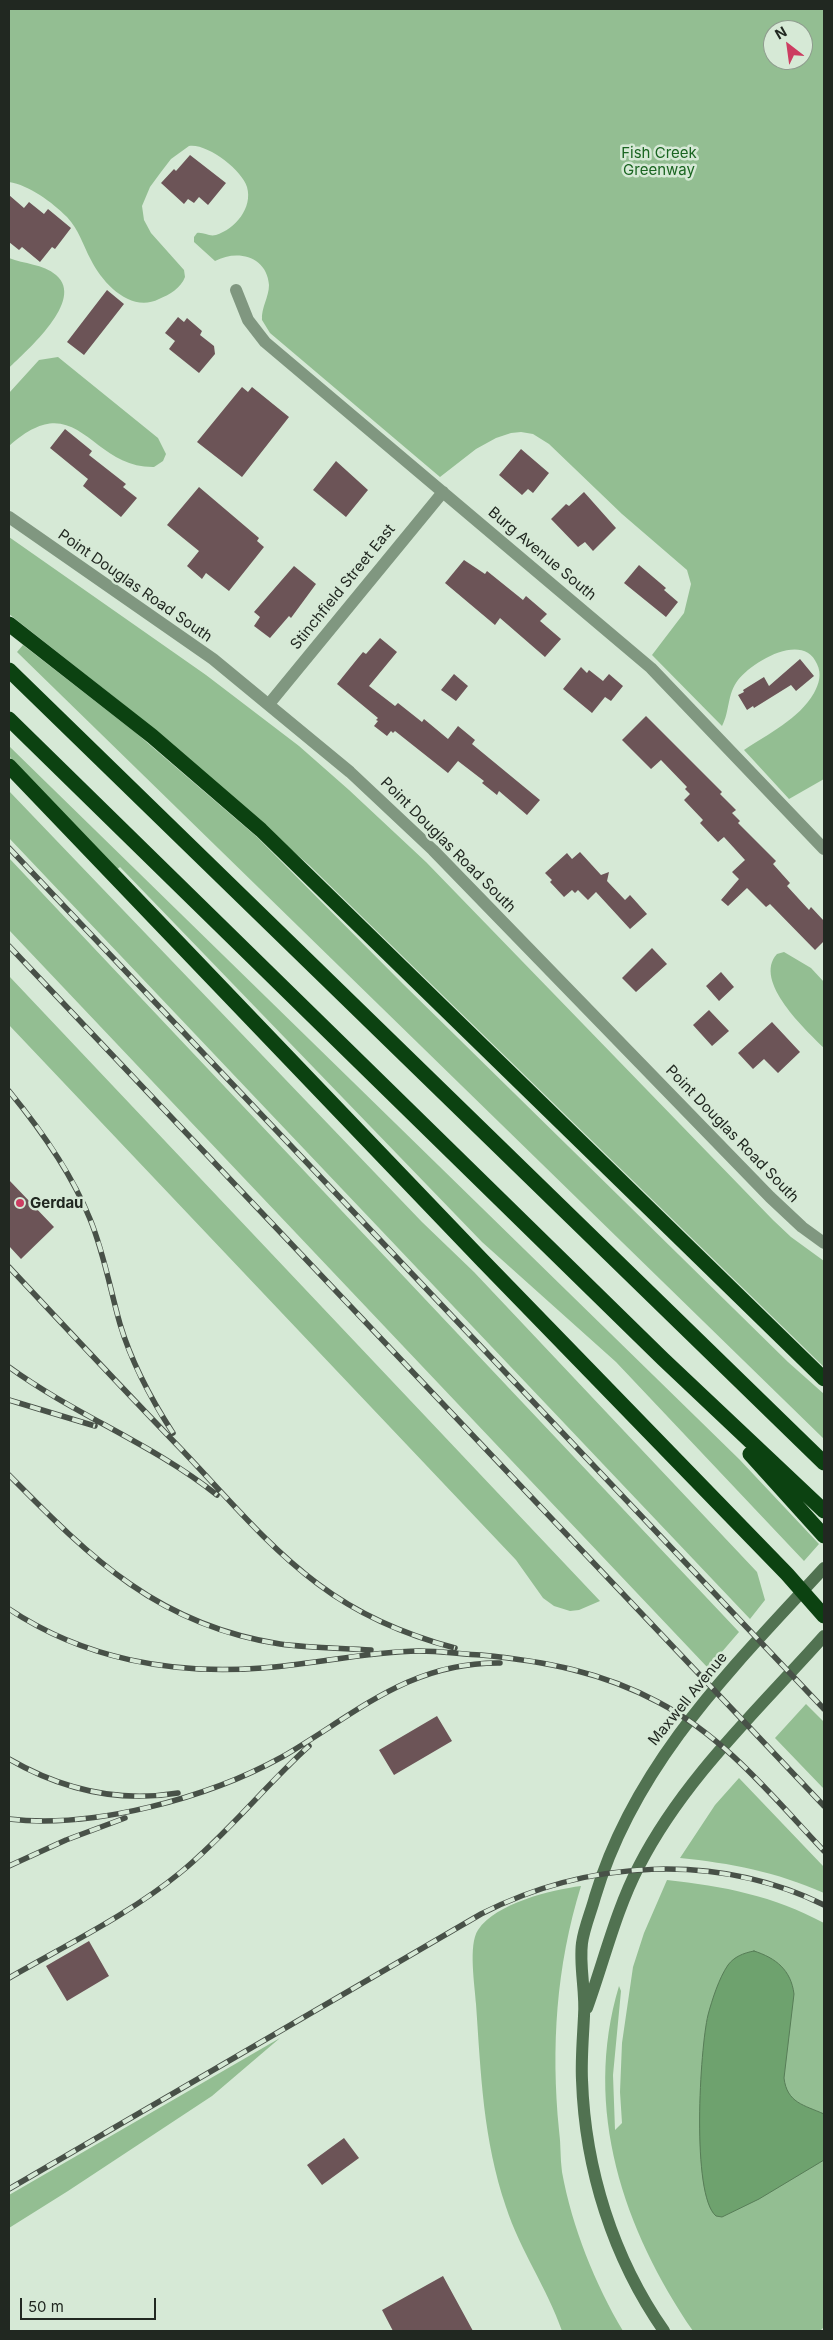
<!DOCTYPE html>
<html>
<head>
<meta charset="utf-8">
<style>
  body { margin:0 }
  #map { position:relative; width:833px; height:2340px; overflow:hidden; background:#d6e9d6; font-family:Inter,sans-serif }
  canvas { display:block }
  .frame { position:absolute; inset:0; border:10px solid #212821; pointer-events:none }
  .north { position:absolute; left:763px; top:20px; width:50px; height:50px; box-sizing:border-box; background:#d6e9d6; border:1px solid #8e9c8e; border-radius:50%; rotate:330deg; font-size:14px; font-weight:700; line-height:20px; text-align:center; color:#212821 }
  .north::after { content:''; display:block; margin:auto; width:18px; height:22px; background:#cc3c61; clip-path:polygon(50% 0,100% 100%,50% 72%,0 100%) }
  .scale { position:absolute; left:20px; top:2298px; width:136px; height:22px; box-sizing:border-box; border:2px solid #212821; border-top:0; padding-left:6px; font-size:15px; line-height:18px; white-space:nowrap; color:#212821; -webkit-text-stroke:4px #d6e9d6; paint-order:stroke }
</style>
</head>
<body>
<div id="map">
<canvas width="833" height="2340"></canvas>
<div class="frame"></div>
<div class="north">N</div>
<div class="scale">50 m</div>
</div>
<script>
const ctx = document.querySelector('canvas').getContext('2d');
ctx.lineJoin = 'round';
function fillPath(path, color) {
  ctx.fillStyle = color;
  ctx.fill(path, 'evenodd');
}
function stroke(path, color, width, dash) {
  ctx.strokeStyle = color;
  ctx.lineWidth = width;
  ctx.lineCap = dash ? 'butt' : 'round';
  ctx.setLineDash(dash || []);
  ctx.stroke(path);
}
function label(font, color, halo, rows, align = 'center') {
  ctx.font = font + ' Inter,sans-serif';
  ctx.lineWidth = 5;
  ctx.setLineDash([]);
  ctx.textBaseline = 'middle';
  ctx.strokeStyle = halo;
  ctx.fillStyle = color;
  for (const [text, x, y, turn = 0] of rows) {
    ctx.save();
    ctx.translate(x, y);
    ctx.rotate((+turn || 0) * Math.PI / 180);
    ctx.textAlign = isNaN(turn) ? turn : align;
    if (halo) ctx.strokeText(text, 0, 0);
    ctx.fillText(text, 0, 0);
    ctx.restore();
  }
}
fillPath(new Path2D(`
  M9,9H824V779L789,799L744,750C768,734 799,719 814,693C819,684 822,674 817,664C803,631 752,662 738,680C727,694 730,711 722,726L652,655L684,613L691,584L687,570L622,514L549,444L533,434L521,432L511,433L496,438L476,449L440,477L270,333L262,320C261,308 269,297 269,285C267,256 237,249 215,261L194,242V237L197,233C204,232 209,237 216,235C235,229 253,208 247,187C242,170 207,143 189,146L171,159L161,172L150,187L142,206L144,220L151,233L184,270L185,277C181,288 169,295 159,299C131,313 103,284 91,260C83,245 79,230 67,217C52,202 29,185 9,182ZM773,30H803V60H773Z
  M9,258C24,264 43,264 56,275C86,300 26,351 9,368Z
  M58,357L158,438L166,454L163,461L154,467C89,468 78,384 9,446V393L39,360Z
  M9,537L206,675L299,746L349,790L426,862L773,1220L791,1237L824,1261V1367L309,865L118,700L9,614Z
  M23,645L136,733L257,837L403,984L788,1362L824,1394V1439L17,652Z
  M9,746L739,1459L819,1544L804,1561L616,1362L482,1242L120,867L116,870L9,756Z
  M9,791L422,1222L474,1272L757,1572L765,1600L750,1619L9,838Z
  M9,858L739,1632L708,1668L9,930Z
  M784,952L811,968L824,982V1048C807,1031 752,981 777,954Z
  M9,976L600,1601L579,1610L570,1611L554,1606L543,1598L516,1560L9,1025Z
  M806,1704L824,1722V1789L775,1738Z
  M739,1778L824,1867V1893C777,1872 730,1863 680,1858L715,1805Z
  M667,1880C723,1886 774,1896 824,1923V2327L820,2331H693C624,2230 582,2109 619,1986L621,1991L613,2075L615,2130L622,2123L620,2092L622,2043L633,1967L644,1933Z
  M581,1886C556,1967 551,2047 559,2130C561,2144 560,2158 562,2172C572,2227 595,2284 623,2331H562C547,2288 520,2250 506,2207C483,2139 481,2075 476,2004C475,1986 468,1945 478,1930C496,1903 551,1890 581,1886Z
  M280,2038L212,2096L68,2191L9,2228V2195Z`), '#93be92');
const water = new Path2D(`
  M754,1951C776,1958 791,1970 794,1994L784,2078C787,2103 804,2105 824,2114V2160L759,2199L722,2217L716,2216C691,2195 700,2048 708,2015C712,2000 719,1978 728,1965C734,1957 743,1953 754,1951Z`);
fillPath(water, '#6ea26e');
stroke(water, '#577d57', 1);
fillPath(new Path2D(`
  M190,155L226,183L208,205L199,197L194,203L188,199L184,204L161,183L174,169L176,171Z
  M9,195L24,208L29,202L44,214L48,209L71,228L55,249L52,247L40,262L22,247L19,250L9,242Z
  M107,290L124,304L84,355L67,342Z
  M178,317L184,322L187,318L202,331L200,335L214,346L215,354L199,373L169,349L175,341L165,333Z
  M242,387L248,392L252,387L289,417L242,477L197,442Z
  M65,429L92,451L89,455L126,484L123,487L137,498L121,517L83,486L88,479L50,448Z
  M521,449L549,473L533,493L528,489L522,495L499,475Z
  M336,461L368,490L346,517L313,490Z
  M199,487L259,538L257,541L264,547L229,591L206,573L202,579L187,566L199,551L167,525Z
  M584,492L616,528L593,551L585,542L578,547L551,519L566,504L569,506Z
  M464,560L485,574L487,571L523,600L526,596L547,614L540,621L561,639L545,657L500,618L495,625L445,583Z
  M639,565L666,588L664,590L678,602L666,617L624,583Z
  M294,566L316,584L291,618L289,616L270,638L254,626L260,617L254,612Z
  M380,638L397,652L369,686L395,706L398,703L422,722L424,719L448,739L458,726L475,740L472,744L540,800L527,815L499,791L497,795L482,783L484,781L458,761L448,773L395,731L393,733L391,731L387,736L374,726L378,721L376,720L378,718L337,684L358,658L363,652L366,654Z
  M800,659L814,676L796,691L791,685L754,708L753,706L747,710L738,695L744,692L743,690L764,677L769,686Z
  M581,667L587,673L589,670L603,681L609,674L623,686L611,701L605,697L592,713L563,689Z
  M454,674L468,686L456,701L441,690Z
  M646,716L722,792L720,794L736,810L732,813L740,821L738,823L776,861L773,864L790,883L787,886L809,910L811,907L824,921V941L815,950L770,904L766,907L747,888L728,906L721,900L739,879L732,872L745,860L724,837L718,842L700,823L703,820L684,800L690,794L685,789L687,787L661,760L651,769L622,740Z
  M580,852L601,875L609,872L607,881L625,900L630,895L647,914L630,929L596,892L588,900L578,890L575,893L572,890L564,897L550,882L552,880L545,873L567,853L572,859Z
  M652,948L667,964L636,992L622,978Z
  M721,972L734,987L719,1001L706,986Z
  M709,1010L729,1031L712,1046L693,1025Z
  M772,1022L800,1052L778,1073L764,1059L753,1069L738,1053Z
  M9,1180L54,1227L21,1259L9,1246Z
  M437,1716L452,1741L394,1775L379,1750Z
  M89,1941L109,1976L67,2001L46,1966Z
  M344,2138L359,2158L322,2185L307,2165Z
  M443,2276L473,2331H393L382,2310Z`), '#6c5457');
stroke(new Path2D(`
  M236,290L248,320L265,342L651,668L824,849
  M269,704L443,492`), '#809780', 12);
stroke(new Path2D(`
  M9,517L213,659L350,772L433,850L770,1197L802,1227L824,1243`), '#809780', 12);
stroke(new Path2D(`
  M587,2008C604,1961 616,1910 639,1866C684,1778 759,1709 824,1636
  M664,2331C613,2258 585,2169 582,2080C581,2059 583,2038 584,2016C586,1992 579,1966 582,1943C584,1928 591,1912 595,1897C635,1763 732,1668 824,1568`), '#517251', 12);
stroke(new Path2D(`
  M9,624L152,736L261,830L824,1379
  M9,670L824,1463
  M9,719L663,1359L824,1511
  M9,766L483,1261L787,1574L824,1616
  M750,1454L824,1536`), '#0c4211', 15);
const rail = new Path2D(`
  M9,848L824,1709
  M9,946L824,1806
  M9,1091C41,1130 71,1172 90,1219C104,1253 110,1289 120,1324C132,1364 151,1399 173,1433
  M9,1267C66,1328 123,1389 181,1449C225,1495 267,1546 318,1584C359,1615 406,1635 455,1648
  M9,1367C75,1415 153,1444 217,1495
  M9,1400L95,1426
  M9,1475C92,1559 158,1625 280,1644C310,1648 340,1648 371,1650
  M9,1609C84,1659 173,1675 262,1668C314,1664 366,1652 419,1651C439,1651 461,1654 481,1655C544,1661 602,1672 658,1702C725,1737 773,1797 824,1851
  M9,1759C61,1789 118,1803 178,1793
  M9,1819C93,1829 208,1798 282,1757C356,1714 409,1662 500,1663
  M9,1866L66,1840L125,1818
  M9,1978C66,1945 130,1914 181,1872C227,1834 265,1786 309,1746
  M9,2189L481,1914C587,1860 716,1852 824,1905`);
stroke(rail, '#485148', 5.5);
stroke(rail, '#d6e9d6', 4, [11]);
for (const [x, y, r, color] of [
  [20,1203,5,"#cc3c61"]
]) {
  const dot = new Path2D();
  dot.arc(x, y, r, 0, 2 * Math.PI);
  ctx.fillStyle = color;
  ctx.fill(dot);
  stroke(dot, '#d6e9d6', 2);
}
label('15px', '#1a6521', '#d6e9d6', [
  ["Fish Creek",659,153],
  ["Greenway",659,170]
]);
label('15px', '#212821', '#d6e9d6', [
  ["Burg Avenue South",542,554,40],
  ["Point Douglas Road South",135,586,35],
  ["Stinchfield Street East",343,587,-51],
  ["Point Douglas Road South",448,845,45],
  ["Point Douglas Road South",732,1134,46],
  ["Maxwell Avenue",688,1699,-51]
]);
label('bold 15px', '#212821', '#d6e9d6', [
  ["Gerdau",30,1203]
], 'left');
</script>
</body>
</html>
